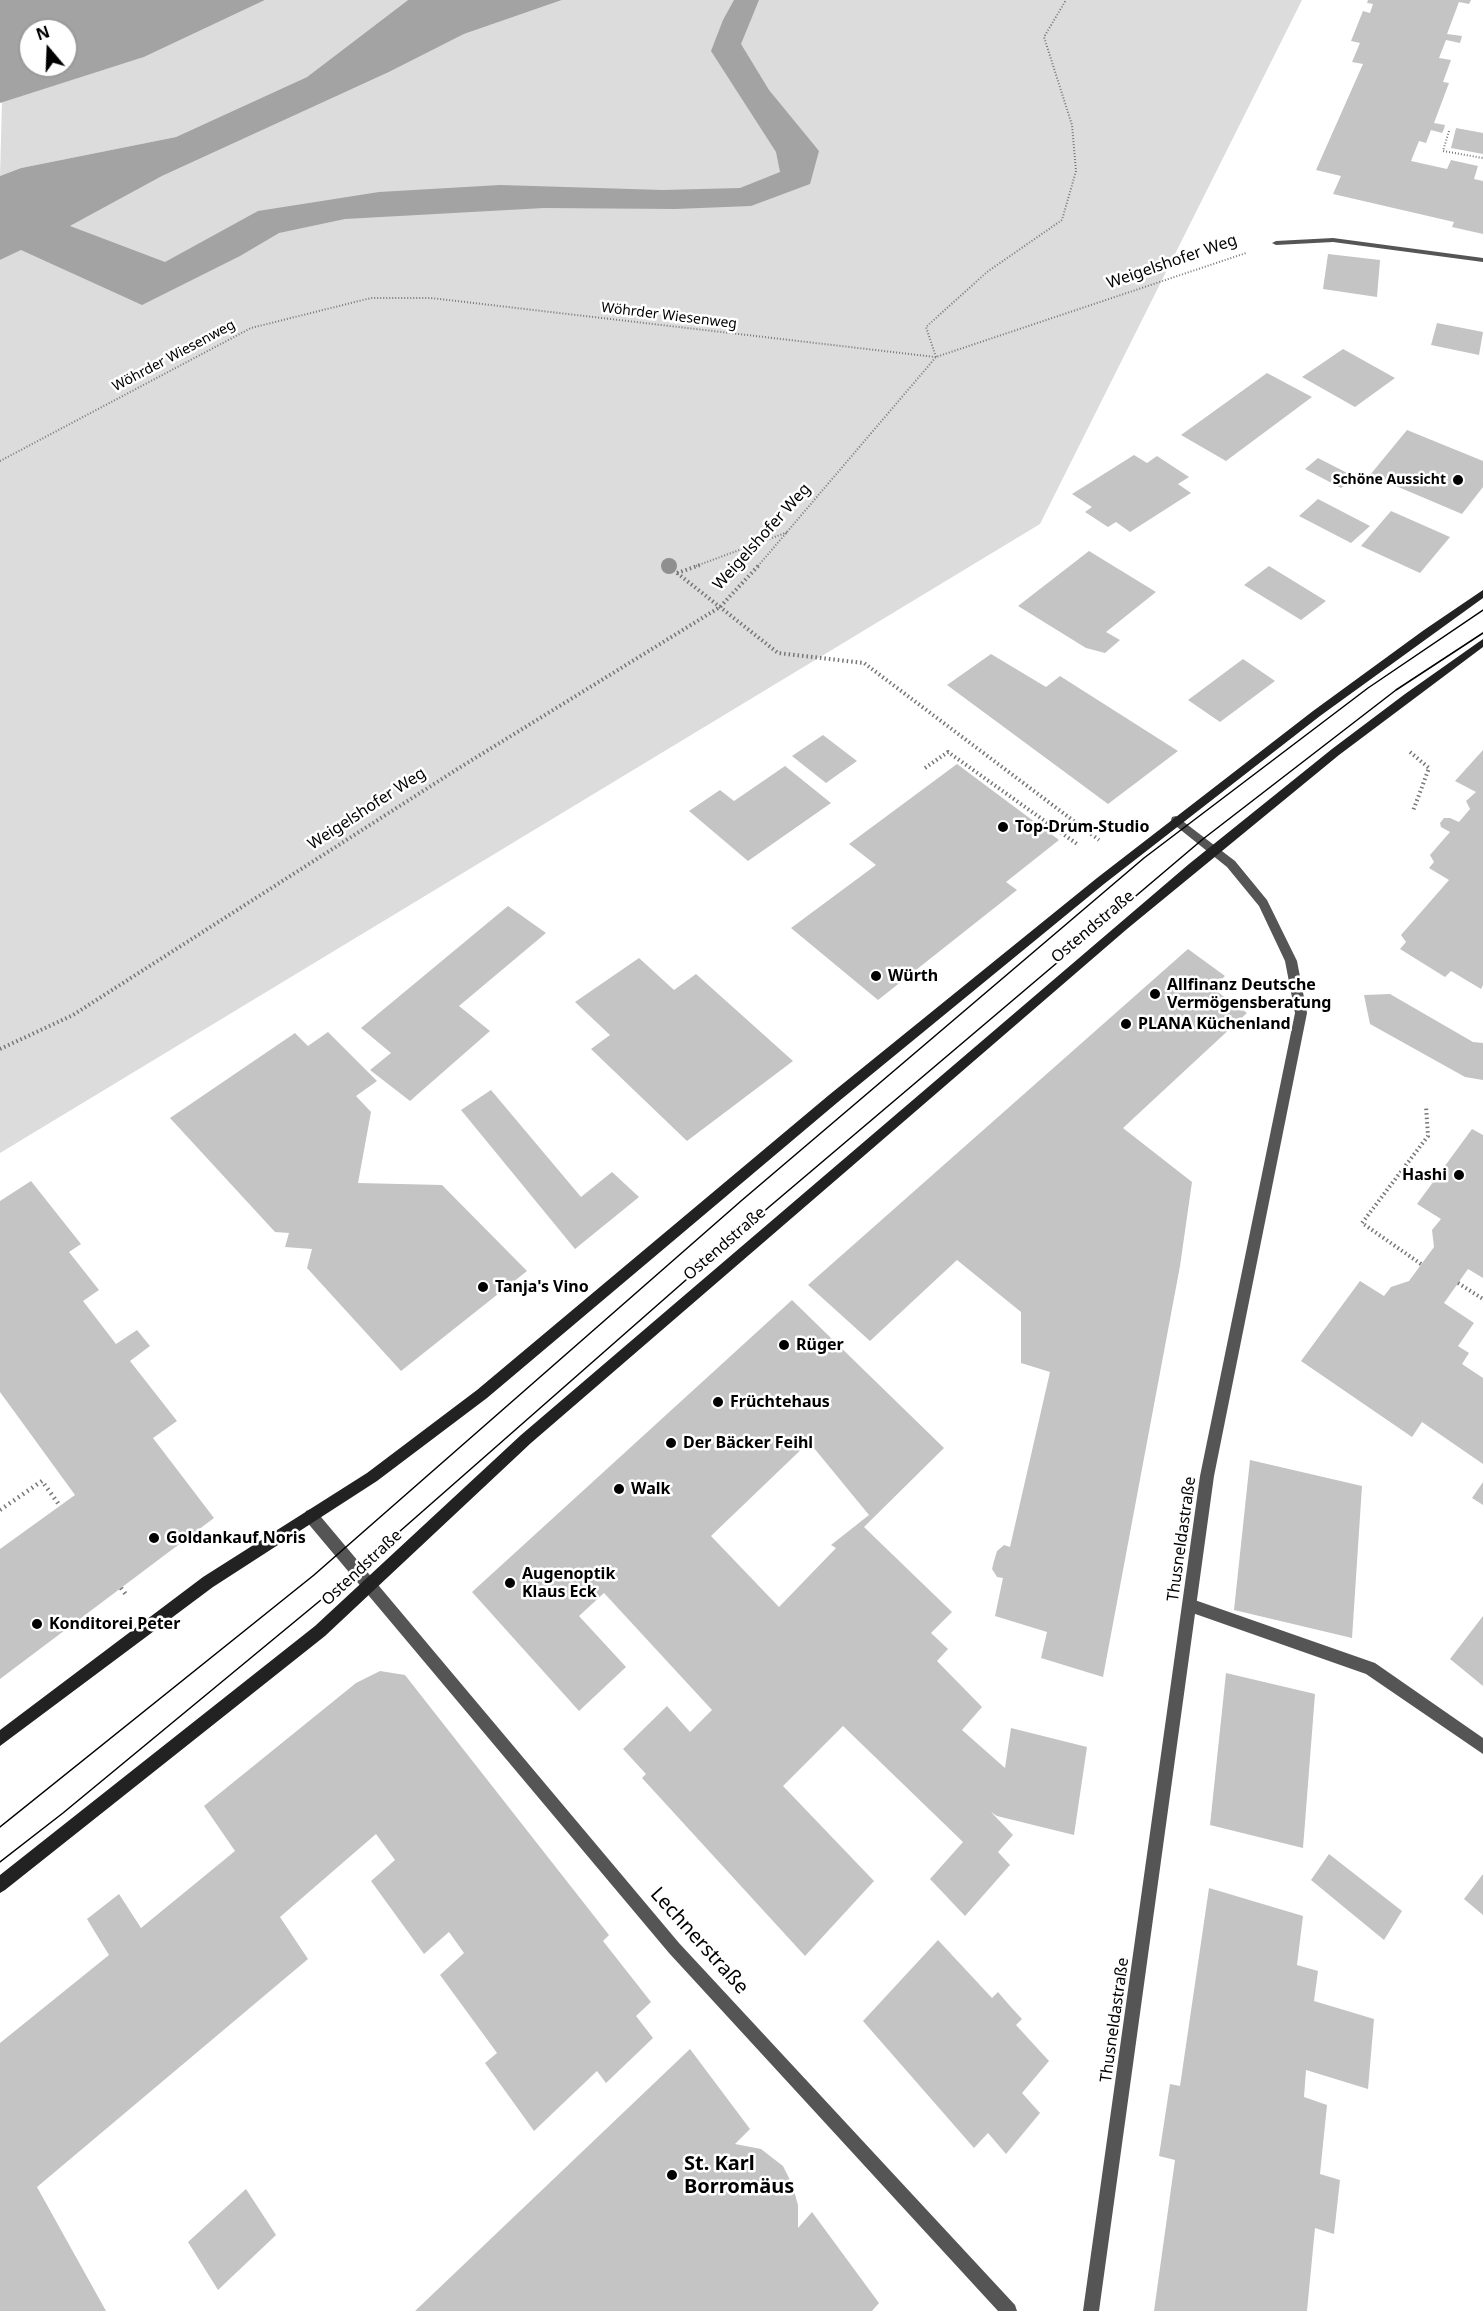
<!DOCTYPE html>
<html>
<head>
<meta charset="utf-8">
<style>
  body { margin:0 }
  #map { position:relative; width:1483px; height:2311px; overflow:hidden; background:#fff; font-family:"Noto Sans",sans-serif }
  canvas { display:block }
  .north { position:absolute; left:18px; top:18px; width:60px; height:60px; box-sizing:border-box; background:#fff; border:2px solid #999; border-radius:50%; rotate:341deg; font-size:16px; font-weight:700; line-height:24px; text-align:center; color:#000 }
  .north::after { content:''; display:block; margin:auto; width:21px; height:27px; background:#000; clip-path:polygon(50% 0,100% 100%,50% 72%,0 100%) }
</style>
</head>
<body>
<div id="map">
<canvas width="1483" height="2311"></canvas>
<div class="north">N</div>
</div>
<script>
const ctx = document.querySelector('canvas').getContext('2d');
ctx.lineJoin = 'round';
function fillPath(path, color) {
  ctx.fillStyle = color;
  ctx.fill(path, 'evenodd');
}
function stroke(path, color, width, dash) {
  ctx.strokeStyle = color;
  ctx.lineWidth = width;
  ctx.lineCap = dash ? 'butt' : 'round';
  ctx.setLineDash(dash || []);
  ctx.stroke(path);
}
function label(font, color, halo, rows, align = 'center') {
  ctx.font = font + ' "Noto Sans",sans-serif';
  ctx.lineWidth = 5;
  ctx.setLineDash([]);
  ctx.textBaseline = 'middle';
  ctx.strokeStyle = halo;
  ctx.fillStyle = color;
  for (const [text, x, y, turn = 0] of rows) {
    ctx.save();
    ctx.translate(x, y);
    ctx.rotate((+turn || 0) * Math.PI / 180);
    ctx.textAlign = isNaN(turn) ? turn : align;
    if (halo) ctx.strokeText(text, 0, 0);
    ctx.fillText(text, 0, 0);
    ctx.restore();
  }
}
fillPath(new Path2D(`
  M265,0H408L307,77L176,137L21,168L0,176L2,102L144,57Z
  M562,0H1302L1040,524L0,1153V260L70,226L162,176L389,72L464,34Z`), '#dcdcdc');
fillPath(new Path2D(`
  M0,0H265L144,57L0,103ZM30,30H66V66H30Z
  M408,0H562L464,34L389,72L162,176L70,226L165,262L258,211L379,192L500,185L663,190L740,188L780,172L776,152L711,51L723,20L734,0H759L741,44L769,90L819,151L810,184L751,206L675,209L544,208L345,219L279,233L240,256L142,305L21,250L0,260V176L21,168L176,137L307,77Z`), '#a3a3a3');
fillPath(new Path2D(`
  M1368,0H1471L1469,4L1459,2L1447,34L1462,36L1460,43L1446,40L1439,58L1451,60L1443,82L1449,83L1434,123L1445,125L1444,129L1442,133L1431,130L1426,143L1419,141L1411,161L1447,169L1451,160L1478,166L1474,179L1483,181V234L1452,227L1454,222L1333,194L1341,176L1316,170L1363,64L1352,62L1360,43L1351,41L1363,11L1370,13L1373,4L1367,3Z
  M1456,128L1483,133V154L1451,148Z
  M1328,254L1380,260L1377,297L1323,289Z
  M1437,323L1483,332L1479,355L1431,345Z
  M1343,349L1395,378L1355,407L1302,377Z
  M1267,373L1312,397L1226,461L1181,435Z
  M1407,430L1483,461V487L1462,514L1370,475Z
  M1134,455L1147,463L1157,456L1189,477L1178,484L1191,493L1130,532L1116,522L1108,527L1085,512L1092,507L1072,494Z
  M1318,458L1355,477L1341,488L1305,469Z
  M1318,499L1370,526L1351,543L1299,516Z
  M1391,511L1450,537L1420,573L1361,546Z
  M1089,551L1156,592L1106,632L1120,640L1105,653L1086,648L1018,606Z
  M1269,566L1326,601L1301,620L1244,585Z
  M991,654L1046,687L1060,676L1178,751L1108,804L947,685Z
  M1243,659L1275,681L1220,722L1188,700Z
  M823,735L857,761L826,783L792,756Z
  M1483,750V985L1481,989L1451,971L1445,977L1400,949L1406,942L1401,935L1449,880L1429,868L1434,862L1430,855L1450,832L1441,827L1440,823L1444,818H1450L1459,822L1470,809L1466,801L1476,792L1455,781Z
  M957,764L1059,840L1006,882L1017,890L878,1000L791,928L876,865L849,844Z
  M785,766L831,803L748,861L689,811L720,790L734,801Z
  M508,906L546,933L459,1006L490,1031L410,1101L370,1070L391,1053L361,1028Z
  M1188,949L1225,976L1212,988L1247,1013L1123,1128L1192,1182L1180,1266L1103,1677L1041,1658L1047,1632L995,1616L1003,1578L997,1577L992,1569L994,1561L997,1551L1004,1545L1010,1547L1050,1372L1021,1363V1312L957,1260L870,1341L808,1285Z
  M639,958L674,990L696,974L793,1061L687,1141L591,1049L610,1035L575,1002Z
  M1390,994L1473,1042L1483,1043V1080L1465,1077L1370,1024L1364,995Z
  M328,1032L377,1081L356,1096L371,1112L358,1183L442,1185L527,1271L401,1371L307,1268L312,1249L285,1247L289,1233L275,1232L170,1118L295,1033L308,1046Z
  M491,1090L581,1197L612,1172L639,1197L575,1249L461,1110Z
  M1472,1129L1483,1135V1278L1468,1269L1444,1303L1474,1323L1458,1346L1469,1353L1462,1364L1483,1378V1464L1422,1422L1412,1437L1301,1361L1360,1281L1384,1296L1391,1287L1409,1281L1434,1247L1432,1230L1441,1219L1417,1204Z
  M31,1181L81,1244L69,1252L99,1290L83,1301L116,1344L137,1330L150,1346L130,1361L177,1421L153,1438L214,1518L0,1679V1549L75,1495L0,1392V1201Z
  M792,1300L944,1448L864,1527L952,1612L931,1633L948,1649L937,1661L982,1707L962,1730L1005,1768L1011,1728L1087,1747L1074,1835L997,1816L991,1812L1013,1835L998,1852L1010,1865L965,1916L930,1879L963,1842L843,1726L783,1786L874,1881L805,1956L642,1778L646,1774L623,1749L667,1706L690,1732L712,1710L604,1593L579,1616L626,1667L579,1711L472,1592ZM809,1442L869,1515L831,1545L836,1548L779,1607L711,1536Z
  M1250,1460L1362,1486L1352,1638L1234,1610Z
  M1483,1482V1505L1472,1498Z
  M1483,1616V1686L1450,1659Z
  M380,1671L405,1675L609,1935L603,1941L651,2002L636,2016L653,2038L606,2083L597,2071L534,2131L485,2063L497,2053L440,1975L464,1953L449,1932L424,1954L371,1881L395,1860L376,1834L280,1917L308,1959L37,2187L106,2311H0V2043L109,1955L87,1919L119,1894L141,1928L235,1851L204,1806L356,1683Z
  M1226,1673L1315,1694L1303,1848L1210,1825Z
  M1329,1854L1402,1911L1384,1940L1311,1880Z
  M1483,1874V1915L1464,1899Z
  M1209,1888L1303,1916L1297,1965L1318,1971L1314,2001L1374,2019L1368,2089L1306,2070L1304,2097L1327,2105L1320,2174L1340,2180L1334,2234L1315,2228L1307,2311H1154L1175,2160L1159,2156L1170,2084L1180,2086Z
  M938,1940L992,1998L998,1992L1010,2006L1022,2019L1016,2025L1049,2061L1022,2093L1040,2113L1006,2154L988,2133L974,2148L863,2021Z
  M690,2049L750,2129L735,2144L761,2149L783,2166L792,2184L798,2205V2228L812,2212L879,2303L872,2311H415Z
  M246,2189L276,2235L218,2290L188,2242Z`), '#c4c4c4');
stroke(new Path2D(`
  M1449,131L1443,151L1483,158
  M936,357L926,327L987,272L1062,220L1076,171L1072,125L1044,37L1066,0
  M0,461L251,328L371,298H431L935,357
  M696,566L788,532
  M758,566L936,357L1246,253`), '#777', 2, [1, 2]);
stroke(new Path2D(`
  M677,573L778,653L864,663L1099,840
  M677,573L700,565
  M1410,752L1429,768L1413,811
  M925,768L948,752L1077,844
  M0,1049L73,1015L459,768L720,607L759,565
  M1421,1264L1362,1223L1428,1136L1426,1106
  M1458,1283L1483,1299`), '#777', 4, [1.5, 3]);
stroke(new Path2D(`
  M0,1510L42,1481L60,1506
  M121,1588L127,1596`), '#777', 4.5, [1.5, 4]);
fillPath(new Path2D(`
  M1333,238L1483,258V262L1333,242L1276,245L1272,243L1276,241Z
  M1189,1598L1375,1663L1483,1738V1754L1366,1674L1184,1610L1182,1605L1184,1600Z`), '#555');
fillPath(new Path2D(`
  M1176,816L1235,861L1267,900L1297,961L1307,1013L1214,1476L1099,2311H1083L1200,1476L1295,1013L1285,961L1259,906L1227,867L1172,823L1171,820L1172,817Z
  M311,1509L316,1511L679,1943L1015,2305L1017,2311H998L669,1953L306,1521L304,1516L306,1511Z`), '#555');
fillPath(new Path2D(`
  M1483,590V598L1320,716L1104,884L838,1102L487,1398L377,1481L213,1587L0,1746V1730L203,1577L367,1473L477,1390L829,1095L1097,878L1313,711L1424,630Z
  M1483,639V647L1339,755L1127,929L531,1443L325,1636L5,1890L0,1893V1875L315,1626L521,1435L1189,864L1332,749L1405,694Z`), '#222');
stroke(new Path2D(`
  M0,1827L314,1575L741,1201L1144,858L1368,688L1483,610
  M0,1862L63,1813L333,1590L769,1207L1203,839L1396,690L1483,633`), '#000', 1.5);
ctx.fillStyle = '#8f8f8f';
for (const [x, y] of [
  [669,566]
]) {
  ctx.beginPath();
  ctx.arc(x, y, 8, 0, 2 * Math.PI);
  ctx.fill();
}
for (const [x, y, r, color] of [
  [1458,480,6,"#000"],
  [1003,827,6,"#000"],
  [876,976,6,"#000"],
  [1155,994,6,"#000"],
  [1126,1024,6,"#000"],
  [1459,1175,6,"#000"],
  [483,1287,6,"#000"],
  [784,1345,6,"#000"],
  [718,1402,6,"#000"],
  [671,1443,6,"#000"],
  [619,1489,6,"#000"],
  [154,1538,6,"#000"],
  [510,1583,6,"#000"],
  [37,1624,6,"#000"],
  [672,2175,6,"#000"]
]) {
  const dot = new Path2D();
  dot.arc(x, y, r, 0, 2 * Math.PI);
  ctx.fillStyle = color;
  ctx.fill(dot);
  stroke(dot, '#fff', 2);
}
label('14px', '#000', '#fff', [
  ["Wöhrder Wiesenweg",669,316,7],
  ["Wöhrder Wiesenweg",174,356,-28]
]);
label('bold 14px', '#000', '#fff', [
  ["Schöne Aussicht",1446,480]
], 'right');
label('16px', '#000', '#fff', [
  ["Weigelshofer Weg",1172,262,-19],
  ["Weigelshofer Weg",762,537,-48],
  ["Weigelshofer Weg",367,809,-33],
  ["Ostendstraße",1093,927,-40],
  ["Ostendstraße",725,1244,-41],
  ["Thusneldastraße",1182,1539,-82],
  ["Ostendstraße",362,1568,-43],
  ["Thusneldastraße",1115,2020,-82]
]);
label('bold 16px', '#000', '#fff', [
  ["Top-Drum-Studio",1015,827],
  ["Würth",888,976],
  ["Allfinanz Deutsche",1167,985],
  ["Vermögensberatung",1167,1003],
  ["PLANA Küchenland",1138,1024],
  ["Hashi",1447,1175,"right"],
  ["Tanja's Vino",495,1287],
  ["Rüger",796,1345],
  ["Früchtehaus",730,1402],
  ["Der Bäcker Feihl",683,1443],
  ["Walk",631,1489],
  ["Goldankauf Noris",166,1538],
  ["Augenoptik",522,1574],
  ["Klaus Eck",522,1592],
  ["Konditorei Peter",49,1624]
], 'left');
label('20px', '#000', '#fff', [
  ["Lechnerstraße",699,1941,48]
]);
label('bold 20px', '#000', '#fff', [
  ["St. Karl",684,2164],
  ["Borromäus",684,2187]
], 'left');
</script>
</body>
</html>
